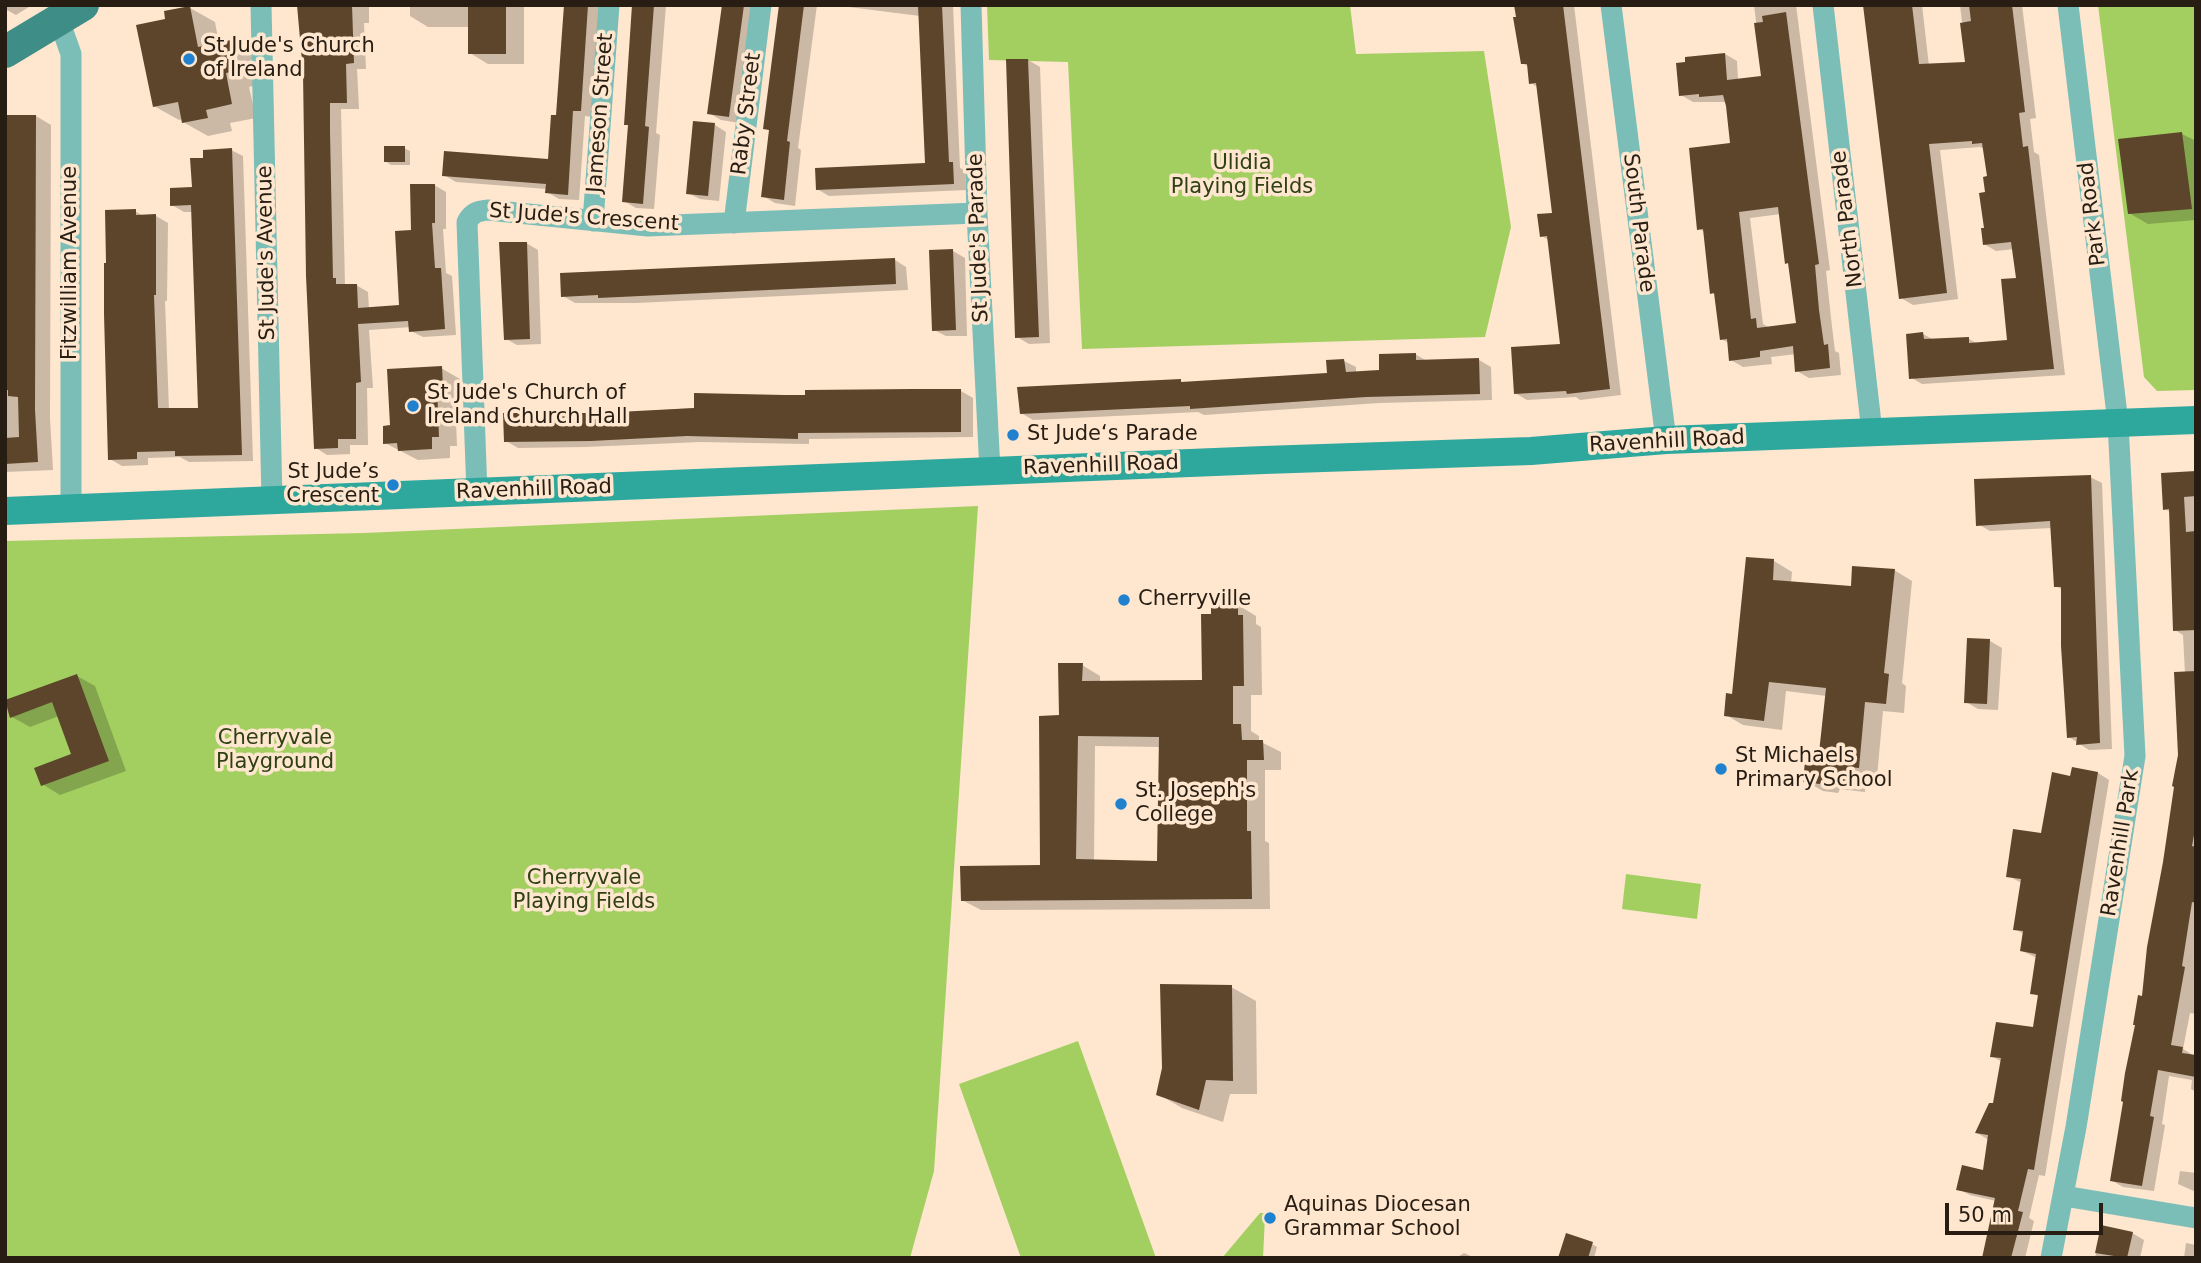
<!DOCTYPE html>
<html>
<head>
<meta charset="utf-8">
<style>
  body { margin:0 }
  #map { position:relative; width:2201px; height:1263px; overflow:hidden; background:#fee6cf; font-family:"DejaVu Sans",sans-serif }
  canvas { display:block }
  .frame { position:absolute; inset:0; border:7px solid #271d12; pointer-events:none }
  .scale { position:absolute; left:1945px; top:1203px; width:158px; height:32px; box-sizing:border-box; border:4px solid #271d12; border-top:0; padding-left:9px; font-size:21px; line-height:24px; white-space:nowrap; color:#271d12; -webkit-text-stroke:5px #fee6cf; paint-order:stroke }
</style>
</head>
<body>
<div id="map">
<canvas width="2201" height="1263"></canvas>
<div class="frame"></div>
<div class="scale">50 m</div>
</div>
<script>
const ctx = document.querySelector('canvas').getContext('2d');
ctx.lineJoin = 'round';
function fillPath(path, color) {
  ctx.fillStyle = color;
  ctx.fill(path, 'evenodd');
}
function stroke(path, color, width, dash) {
  ctx.strokeStyle = color;
  ctx.lineWidth = width;
  ctx.lineCap = dash ? 'butt' : 'round';
  ctx.setLineDash(dash || []);
  ctx.stroke(path);
}
function label(font, color, halo, rows, align = 'center') {
  ctx.font = font + ' "DejaVu Sans",sans-serif';
  ctx.lineWidth = 7;
  ctx.setLineDash([]);
  ctx.textBaseline = 'middle';
  ctx.strokeStyle = halo;
  ctx.fillStyle = color;
  for (const [text, x, y, turn = 0] of rows) {
    ctx.save();
    ctx.translate(x, y);
    ctx.rotate((+turn || 0) * Math.PI / 180);
    ctx.textAlign = isNaN(turn) ? turn : align;
    if (halo) ctx.strokeText(text, 0, 0);
    ctx.fillText(text, 0, 0);
    ctx.restore();
  }
}
fillPath(new Path2D(`
  M987,5H1350L1356,54L1484,51L1511,227L1485,337L1082,349L1068,62L989,60Z
  M2098,5H2196V390L2157,391L2144,377Z
  M978,506L934,1171L910,1258H5V541L364,533Z
  M1626,874L1701,884L1697,919L1622,909Z
  M1078,1041L1156,1258H1021L959,1084Z
  M1260,1213H1264L1265,1216L1263,1258H1222Z`), '#a3cf61');
fillPath(new Path2D(`
  M5,5H32L16,15L5,9Z
  M299,5H369V23H364L366,69H357L359,109H341L345,286L356,285L368,292L369,309L400,307L413,232L434,185L446,192V229H443L446,273L452,276L456,335L423,337L411,331V327L369,330L373,388H367L368,445H350V454L327,455L316,448L304,73Z
  M410,5H524V64H488L470,53V27H428L410,16Z
  M566,5H600L593,117L585,116L579,200L559,199L547,192V189L456,182L444,175L549,161L558,117Z
  M634,5H666L656,133L660,135L654,209L636,208L624,201L630,126L625,124Z
  M723,5H756L740,123L721,120L709,113Z
  M780,5H817L798,148L801,150L795,206L775,203L763,196L770,131L765,128Z
  M833,5H953L960,168L965,170L966,190L829,196L817,189L927,165L920,16Z
  M1517,5H1574L1621,395L1580,400L1576,397L1527,400L1515,393L1562,346L1550,241L1542,236L1554,214L1539,88L1531,83L1529,67L1522,63Z
  M1754,5H1796L1830,270L1826,271L1831,318L1835,351L1839,353L1841,375L1809,378L1797,371L1796,354L1771,357L1772,364L1743,367L1731,360L1729,343L1721,339L1716,295L1712,293L1705,232L1699,229L1732,144L1726,102H1693L1681,95L1725,54L1737,61L1738,80L1763,78ZM1781,214L1787,263L1790,265L1798,325L1768,327L1763,324L1750,218Z
  M1865,5H1922L1929,66L1967,63L1960,5H2022L2036,118L2030,119L2034,152L2039,155L2065,375L1922,384L1910,377L1923,334L1934,340L1969,339L1978,344L2009,342L2018,279L2014,249L1996,251L1984,244L1989,178L1985,149L1980,147L1940,150L1958,299L1913,305L1901,298Z
  M190,8L215,22L219,44L231,42L255,56L261,84L249,87L256,118L230,123L232,131L208,136L183,122V119L179,120L154,106L167,21Z
  M1028,60L1040,67L1050,343L1029,344L1017,337Z
  M36,116L51,125L50,419L53,470L5,472V117Z
  M715,125L726,132L719,201L700,199L688,193Z
  M2182,134L2196,141V220L2148,224L2129,213Z
  M404,148L410,151V165H391L385,161Z
  M231,150L243,156L253,461L189,462L180,457L148,458V465L122,466L110,459L135,211L145,217L156,216L168,223L167,301H165L169,410L200,409L193,212H184L172,205L194,188L205,159Z
  M526,243L538,250L541,344L517,345L506,339Z
  M953,251L965,258L967,336H946L934,330Z
  M895,260L906,267L908,290L636,303H575L563,296Z
  M1415,354L1427,361L1479,360L1491,367L1492,400L1379,403L1204,415L1198,412L1033,420L1021,413L1180,381L1185,383L1329,375L1344,361L1356,367V373L1381,372Z
  M441,368L460,379V396L455,397L457,446H450V458L418,460L385,443L391,427Z
  M961,391L973,398V437L809,439V444L700,442L585,447L518,448L506,441L599,414Z
  M2196,473V1014L2190,1013L2183,1049L2196,1057V1092L2191,1089L2192,1080L2169,1076L2162,1124L2165,1125L2154,1191L2123,1187L2111,1180L2144,998L2180,755L2185,673L2183,635L2175,630L2170,512L2165,509Z
  M2090,477L2102,483L2112,749L2089,750L2069,737L2063,590L2056,586L2052,528L1990,531L1978,524Z
  M1774,561L1792,572L1791,583L1852,588L1894,570L1912,581L1902,683L1906,686L1904,713L1883,711L1877,777L1866,776L1865,792L1840,789L1838,793L1823,791L1805,781L1820,764L1827,696L1786,691L1782,730L1743,725L1726,715Z
  M1238,605L1256,616V624L1261,627L1262,695H1251V731L1259,736V741L1281,752V770H1265V841L1269,843L1270,909L981,910L962,900L1041,867L1060,717L1082,665L1100,676V682H1204L1213,616ZM1095,746L1161,747L1159,862L1094,861Z
  M1990,641L2002,648L1998,710L1978,709L1966,702Z
  M77,676L95,686L126,771L60,795L42,784L73,755L59,716L30,727L12,717Z
  M2098,773L2109,780L2045,1176L2039,1175L2029,1218L2034,1221L2025,1258H1983L1996,1201L1970,1195L1958,1189L1984,1172L1989,1140L1977,1133L1994,1105L2002,1062L1992,1056L2034,1029L2040,997L2032,993L2037,958L2022,951L2024,934L2015,929L2022,883L2008,876L2043,835L2072,778Z
  M1231,987L1256,1001L1257,1094H1230L1223,1122L1182,1108L1158,1094Z
  M2180,1171L2196,1173V1192L2178,1184Z
  M2102,1227L2132,1233L2144,1240L2140,1258H2095Z
  M2186,1243L2196,1245V1258H2184Z
  M1592,1244L1597,1247L1594,1258H1560Z
  M1464,1253L1475,1258H1456Z`), '#0003');
fillPath(new Path2D(`
  M297,5H352L354,63L346,64L347,103H330V132L333,278H336V284H357L358,308L399,305L395,231L411,230L410,184H435V223H432L435,268H441L445,329L409,332L408,321L358,324L361,382L356,383V439H338V448L314,449L306,276L303,73Z
  M468,5H506V54H468Z
  M564,5H588L581,111H573L568,195L545,193L546,184L442,176L444,151L548,159L551,115H556Z
  M632,5H654L645,126L649,127L643,204L622,202L628,125H624Z
  M722,5H744L729,117L707,114Z
  M779,5H804L787,141L790,142L784,200L761,197L769,130L763,129Z
  M918,5H942L949,162H953L954,184L816,190L815,168L925,163Z
  M1514,5H1563L1610,389L1567,394L1566,391L1514,394L1511,347L1560,344L1547,236L1540,237L1537,214L1552,213L1536,83L1529,84L1527,64H1521L1513,17H1516Z
  M1863,5H1912L1919,64L1965,62L1960,23L1971,21L1969,5H2012L2025,112L2019,113L2023,147L2028,146L2054,369L1909,379L1906,334L1923,332L1924,339L1969,337V343L2007,340L2001,279L2016,278L2011,242L1983,245L1981,228H1984L1979,193L1985,192L1983,177L1987,176L1982,143L1972,144V141L1929,144L1947,293L1899,299Z
  M190,6L198,47L231,40L237,71L226,73L232,104L206,110L208,118L182,123L178,102L153,107L136,25L165,19L164,11Z
  M1786,12L1819,264L1815,265L1819,310L1824,345L1828,344L1830,368L1795,372L1793,346L1760,351V357L1729,361L1727,339L1720,340L1714,293L1710,294L1703,229L1697,230L1689,148L1730,143L1726,106L1723,95L1699,97V94L1679,96L1676,63L1685,62V57L1725,53L1727,80L1761,76L1754,23L1763,22L1762,16ZM1778,207L1785,264L1788,263L1796,323L1757,328L1756,318L1751,319L1739,212Z
  M1006,59H1028L1039,337L1015,338Z
  M5,115H36L35,410L38,462L5,464V438L19,437L18,397L8,396V390H5Z
  M693,121L715,123L708,196L686,194Z
  M2182,132L2192,209L2128,214L2118,139Z
  M384,146H405V162H384Z
  M232,148L242,455L175,456V451L137,452V459L108,460L104,314V263H106L105,210L136,209V215L156,214V295H154L158,408H198L191,205L170,206V188L192,187L190,158H203V150Z
  M499,242H527L530,339L504,340Z
  M953,249L956,330L932,331L929,250Z
  M895,258L896,284L598,298V295L561,297L560,273Z
  M1416,353V360L1479,358L1480,394L1366,397L1190,409V406L1020,414L1017,387L1181,379V382L1327,373L1326,360L1344,359L1346,372L1379,370V354Z
  M442,366L443,387H437L439,437H432V449L398,451L397,443L383,444V426L390,425L387,369Z
  M913,389H961V432L798,433V439L687,436L591,441L504,442L503,413H599L694,408V393L784,395H805V390Z
  M2196,471V496L2184,497L2186,532L2196,531V630L2173,631L2169,509L2163,510L2161,473Z
  M2091,475L2100,743L2076,745L2077,737L2067,738L2061,646V587H2054L2050,521L1976,526L1974,479Z
  M1746,557L1774,559L1773,580L1851,586L1852,566L1895,569L1884,673L1889,674L1886,704L1865,702L1859,768L1848,767L1847,783L1822,780L1820,784L1803,782L1805,761L1818,762L1826,688L1769,682L1764,721L1724,716L1726,693L1732,694Z
  M1211,603H1238V615H1243L1244,686H1233V724H1241L1242,740H1263L1264,760H1247V831H1251L1252,899L961,901L960,866L1040,865L1039,716L1059,715L1058,663H1083L1082,681L1202,680L1201,614H1211ZM1078,736L1159,737L1157,861L1076,859Z
  M1967,638L1990,639L1987,704L1964,703Z
  M2196,671V824L2192,846L2196,847V903L2192,902L2182,966L2185,967L2171,1045L2183,1047L2182,1053L2196,1055V1077L2158,1070L2150,1116L2154,1117L2142,1186L2110,1181L2123,1102L2121,1101L2125,1073L2135,1025H2133L2138,995L2142,996L2147,947L2163,862L2174,787L2172,786L2178,755L2174,672Z
  M77,674L109,761L41,786L34,768L71,754L52,702L10,718L5,700Z
  M2072,767L2098,772L2034,1170L2028,1169L2018,1211L2023,1212L2011,1258H1982L1995,1198L1956,1190L1962,1165L1983,1170L1988,1135L1975,1133L1989,1103H1993L2001,1058L1990,1057L1996,1022L2033,1027L2038,995L2030,994L2036,954L2020,951L2023,931L2013,930L2021,879L2006,877L2013,829L2041,833L2052,772L2070,776Z
  M1160,984L1232,985L1233,1081L1206,1080L1199,1110L1156,1095L1162,1068Z
  M2101,1225L2133,1232L2127,1258L2095,1253Z
  M1566,1233L1593,1242L1588,1258H1558Z`), '#5d452c');
stroke(new Path2D(`
  M261,5L272,501
  M971,5L977,213L990,471
  M1611,5L1666,440
  M1823,5L1872,432
  M59,20L71,54V509
  M593,221L609,5
  M734,223L761,5
  M477,493L467,222C472,213 477,211 488,210L648,226L977,213
  M2064,1196L2196,1218
  M2051,1258L2076,1127L2135,756L2118,423L2068,5`), '#7bbeb7', 21);
stroke(new Path2D(`
  M5,511L1264,460L1531,451L1666,440L2196,420`), '#2ea79d', 28);
stroke(new Path2D(`
  M5,52L83,5`), '#3e8d86', 32);
for (const [x, y, r, color] of [
  [189,59,7,"#2082ce"],
  [413,406,7,"#2082ce"],
  [1013,435,7,"#2082ce"],
  [393,485,7,"#2082ce"],
  [1124,600,7,"#2082ce"],
  [1721,769,7,"#2082ce"],
  [1121,804,7,"#2082ce"],
  [1270,1218,7,"#2082ce"]
]) {
  const dot = new Path2D();
  dot.arc(x, y, r, 0, 2 * Math.PI);
  ctx.fillStyle = color;
  ctx.fill(dot);
  stroke(dot, '#fee6cf', 2.5);
}
label('21px', '#271d12', '#fee6cf', [
  ["St Jude's Church",203,47],
  ["of Ireland",203,71],
  ["St Jude's Church of",427,394],
  ["Ireland Church Hall",427,418],
  ["St Jude‘s Parade",1027,435],
  ["St Jude’s",379,473,"right"],
  ["Crescent",379,497,"right"],
  ["Cherryville",1138,600],
  ["St Michaels",1735,757],
  ["Primary School",1735,781],
  ["St. Joseph's",1135,792],
  ["College",1135,816],
  ["Aquinas Diocesan",1284,1206],
  ["Grammar School",1284,1230]
], 'left');
label('21px', '#271d12', '#fee6cf', [
  ["Jameson Street",601,113,-86],
  ["Raby Street",747,114,-83],
  ["Park Road",2093,214,-97],
  ["St Jude's Crescent",584,218,4],
  ["North Parade",1848,219,-97],
  ["South Parade",1638,223,83],
  ["St Jude's Parade",979,238,-92],
  ["St Jude's Avenue",267,253,-91],
  ["Fitzwilliam Avenue",71,263,-90],
  ["Ravenhill Road",1667,442,-3],
  ["Ravenhill Road",1101,466,-2],
  ["Ravenhill Road",534,490,-2],
  ["Ravenhill Park",2121,843,-81]
]);
label('21px', '#2f4012', '#fee6cf', [
  ["Ulidia",1242,164],
  ["Playing Fields",1242,188],
  ["Cherryvale",275,739],
  ["Playground",275,763],
  ["Cherryvale",584,879],
  ["Playing Fields",584,903]
]);
</script>
</body>
</html>
